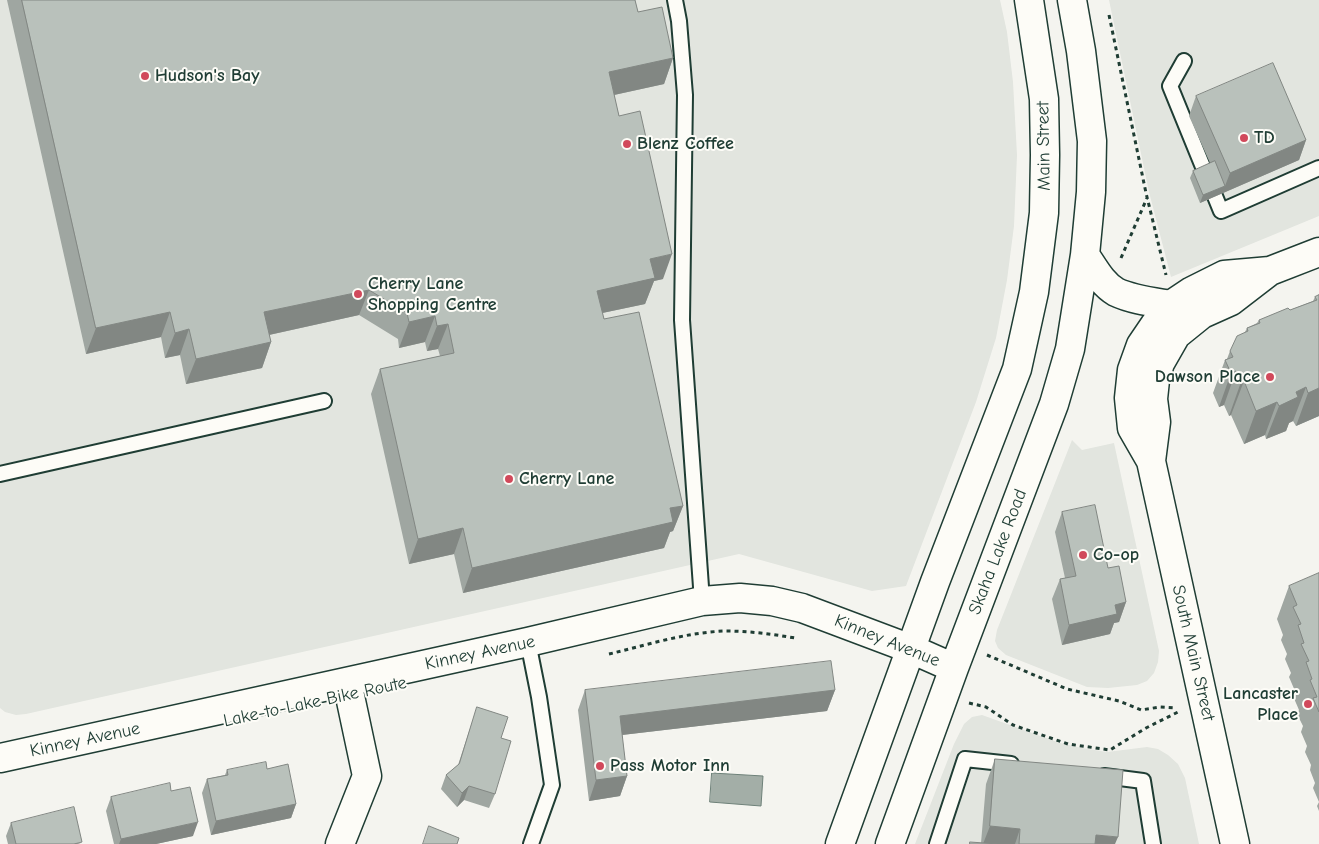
<!DOCTYPE html>
<html>
<head>
<meta charset="utf-8">
<style>
  body { margin:0 }
  canvas { display:block; background:#f4f4ef }
</style>
</head>
<body>
<canvas width="1319" height="844"></canvas>
<script>
const ctx = document.querySelector('canvas').getContext('2d');
ctx.lineJoin = 'round';
function fillPath(path, color) {
  ctx.fillStyle = color;
  ctx.fill(path, 'evenodd');
}
function stroke(path, color, width, dash) {
  ctx.strokeStyle = color;
  ctx.lineWidth = width;
  ctx.lineCap = dash ? 'butt' : 'round';
  ctx.setLineDash(dash || []);
  ctx.stroke(path);
}
function label(font, color, halo, rows, align = 'center') {
  ctx.font = font + ' "Comic Neue",sans-serif';
  ctx.lineWidth = 4;
  ctx.setLineDash([]);
  ctx.textBaseline = 'middle';
  ctx.strokeStyle = halo;
  ctx.fillStyle = color;
  for (const [text, x, y, turn = 0] of rows) {
    ctx.save();
    ctx.translate(x, y);
    ctx.rotate((+turn || 0) * Math.PI / 180);
    ctx.textAlign = isNaN(turn) ? turn : align;
    if (halo) ctx.strokeText(text, 0, 0);
    ctx.fillText(text, 0, 0);
    ctx.restore();
  }
}
fillPath(new Path2D(`
  M0,0H1000L1007,32L1013,82L1017,155L1014,226L1007,280L996,338L976,402L906,586L872,591L739,554L26,714L16,715L5,712L0,708Z
  M1109,0H1319V216L1171,277L1149,192Z
  M1072,440L1082,450L1114,443L1159,651L1158,662L1154,673L1147,681L1137,685L1108,688L1087,687L1006,655L998,648L995,641L997,630Z
  M982,715L1060,743L1082,748L1107,752L1147,747L1158,749L1168,755L1178,764L1185,778L1199,844H915L954,744L964,724L972,717Z`), '#e2e5df');
const water = new Path2D(`
  M712,773L763,776L761,806L710,802Z`);
fillPath(water, '#a3aea7');
stroke(water, '#6e8179', 1);
const lane = new Path2D(`
  M675,0L679,21L685,95L682,320L702,601
  M1184,61L1170,86L1221,211L1319,168
  M0,474L324,401
  M528,642L539,697L552,785L531,844
  M1104,776L1143,781L1153,844
  M937,844L965,759L1011,764`);
const street = new Path2D(`
  M0,758L528,642L702,601L740,598L772,601L802,608L911,649
  M340,844L367,776L347,682`);
const secondary = new Path2D(`
  M1085,255C1094,268 1102,284 1116,292C1133,300 1153,302 1171,305
  M1151,461L1156,422L1153,399L1155,380L1160,363L1176,335L1202,314L1231,301L1270,271L1319,252
  M911,649L954,668
  M840,844L935,582L1017,369L1034,292L1044,213L1045,155L1044,99L1029,0
  M890,844L954,668L1054,404L1070,349L1085,255L1091,192L1092,141L1081,51L1072,0
  M1235,844L1151,461L1132,428L1129,398L1132,370L1141,345L1158,320L1171,305L1192,291L1224,275L1270,271`);
stroke(lane, '#1f3d34', 18);
stroke(street, '#1f3d34', 31);
stroke(secondary, '#1f3d34', 31);
stroke(new Path2D(`
  M1109,15L1146,193L1166,275
  M1121,258L1147,198
  M609,654C647,645 687,632 726,631C749,631 772,634 795,638
  M987,655L1067,689L1119,701L1141,710L1160,707L1176,708
  M969,703L986,707L1013,725L1068,744L1110,750L1146,728L1178,712`), '#1f3d34', 3, [4, 4]);
stroke(lane, '#fdfcf7', 14);
stroke(street, '#fdfcf7', 28);
stroke(secondary, '#fdfcf7', 28);
fillPath(new Path2D(`
  M7,0H635L638,12L673,58L664,84L614,95L619,116L663,279L654,281L645,304L602,313L604,319L683,506L673,531L670,532L664,548L463,593L454,554L409,564L371,394L380,369L440,356L438,349L427,351L425,342L399,348L398,339L359,315L269,335L271,342L262,368L186,384L180,355L165,358L161,337L86,354Z
  M1196,96L1306,140L1299,160L1200,203L1190,178L1193,171L1210,163L1189,116Z
  M1319,295V416L1296,426L1293,421L1289,423L1286,431L1266,439L1265,435L1244,444L1231,415L1229,416L1224,405L1219,407L1213,393L1225,360L1227,359L1230,351L1245,332L1247,328L1257,323L1259,320L1290,310L1313,301L1315,297Z
  M1062,512L1108,568L1126,602L1119,622L1114,623L1110,634L1062,645L1052,599L1060,579L1065,578L1055,532Z
  M1319,573V811L1317,806L1319,802L1313,788L1315,783L1310,770L1311,765L1305,752L1307,746L1301,732L1303,726L1297,714L1299,710L1293,696L1295,691L1289,677L1291,673L1285,659L1287,654L1281,640L1283,635L1277,619L1289,586Z
  M585,690H835L827,711L622,735L627,776L620,796L589,801L578,710Z
  M477,707L501,738L495,794L489,808L464,800L457,807L441,789L446,775L458,765Z
  M995,759L1115,844H970V842L981,843L986,784Z
  M267,769L296,804L291,818L211,835L202,793L207,779L225,775L227,770Z
  M171,791L193,836L156,844H114L106,811L111,797Z
  M11,823L81,844H8L6,836Z`), '#9fa6a1');
fillPath(new Path2D(`
  M673,58L664,84L600,98L609,72Z
  M1306,140L1299,160L1200,203L1203,195L1225,186L1230,173Z
  M672,254L663,279L654,281L645,304L588,316L597,291L650,259Z
  M369,290L359,315L255,338L264,312Z
  M170,312L161,337L86,354L96,328Z
  M435,316L425,342L399,348L409,322Z
  M448,324L438,349L427,351L437,326Z
  M189,329L180,355L165,358L175,333Z
  M271,342L262,368L186,384L196,359Z
  M1236,371L1224,405L1219,407L1231,373Z
  M1244,381L1231,415L1229,416L1241,382Z
  M1306,387L1293,421L1289,423L1286,431L1266,439L1279,406L1296,392Z
  M1319,388V416L1296,426L1308,393Z
  M1277,402L1265,435L1244,444L1256,411Z
  M683,506L673,531L670,532L664,548L463,593L472,568L670,508Z
  M463,528L454,554L409,564L418,539Z
  M1126,602L1119,622L1114,623L1110,634L1062,645L1069,625L1115,605Z
  M835,690L827,711L613,736L620,716Z
  M627,776L620,796L589,801L596,780Z
  M469,786L464,800L457,807L462,793Z
  M296,804L291,818L211,835L216,821Z
  M198,822L193,836L156,844H119L121,839Z
  M990,826L1020,829L1015,844H983Z
  M1096,835L1118,837L1115,844H1093Z`), '#828783');
const building = new Path2D(`
  M22,0H635L638,12L662,7L673,58L609,72L619,116L640,111L672,254L650,259L655,278L597,291L604,319L639,312L683,506L670,508L673,522L472,568L463,528L418,539L380,369L454,353L448,324L437,326L435,316L409,322L407,313L369,290L264,312L271,342L196,359L189,329L175,333L170,312L96,328Z
  M1273,63L1306,140L1230,173L1196,96Z
  M1215,161L1225,186L1203,195L1193,171Z
  M1319,295V388L1308,393L1306,387L1296,392L1298,397L1279,406L1277,402L1256,411L1244,381L1241,382L1236,371L1231,373L1225,360L1233,357L1230,351L1237,336L1248,331L1247,328L1260,323L1259,320L1288,308L1290,310L1317,300L1315,297Z
  M1095,505L1108,568L1119,566L1126,602L1115,605L1117,614L1069,625L1060,579L1076,576L1062,512Z
  M1319,573V712L1313,698L1317,697L1310,680L1312,679L1306,662L1309,661L1301,644L1304,643L1298,625L1301,624L1293,607L1297,605L1289,586Z
  M831,661L835,690L620,716L627,776L596,780L585,690Z
  M477,707L508,717L501,738L511,741L495,794L469,786L462,793L446,775L459,764Z
  M995,759L1123,770L1118,837L1096,835L1095,844H1019L1020,829L990,826Z
  M266,762L267,769L288,764L296,804L216,821L207,779L228,775L227,770Z
  M170,783L171,791L190,787L198,822L121,839L111,797Z
  M74,807L82,842L74,844H16L11,823Z
  M429,826L459,838L457,844H423Z
  M970,842L998,844H970Z`);
fillPath(building, '#b9c1bb');
stroke(building, '#828783', 1);
for (const [x, y, r, color] of [
  [145,76,5,"#d1495b"],
  [1244,138,5,"#d1495b"],
  [627,144,5,"#d1495b"],
  [358,294,5,"#d1495b"],
  [1270,377,5,"#d1495b"],
  [509,479,5,"#d1495b"],
  [1083,555,5,"#d1495b"],
  [1308,704,5,"#d1495b"],
  [600,766,5,"#d1495b"]
]) {
  const dot = new Path2D();
  dot.arc(x, y, r, 0, 2 * Math.PI);
  ctx.fillStyle = color;
  ctx.fill(dot);
  stroke(dot, '#fdfcf7', 2);
}
label('bold 18px', '#1f3d34', '#fdfcf7', [
  ["Hudson's Bay",155,76],
  ["TD",1254,138],
  ["Blenz Coffee",637,144],
  ["Cherry Lane",368,284],
  ["Shopping Centre",368,305],
  ["Dawson Place",1260,377,"right"],
  ["Cherry Lane",519,479],
  ["Co-op",1093,555],
  ["Lancaster",1298,694,"right"],
  ["Place",1298,715,"right"],
  ["Pass Motor Inn",610,766]
], 'left');
label('18px', '#1f3d34', '#fdfcf7', [
  ["Main Street",1044,146,-91],
  ["Skaha Lake Road",998,552,-69],
  ["Kinney Avenue",887,641,22],
  ["Kinney Avenue",480,653,-12],
  ["South Main Street",1193,653,77],
  ["Lake-to-Lake Bike Route",315,702,-12],
  ["Kinney Avenue",85,740,-12]
]);
</script>
</body>
</html>
